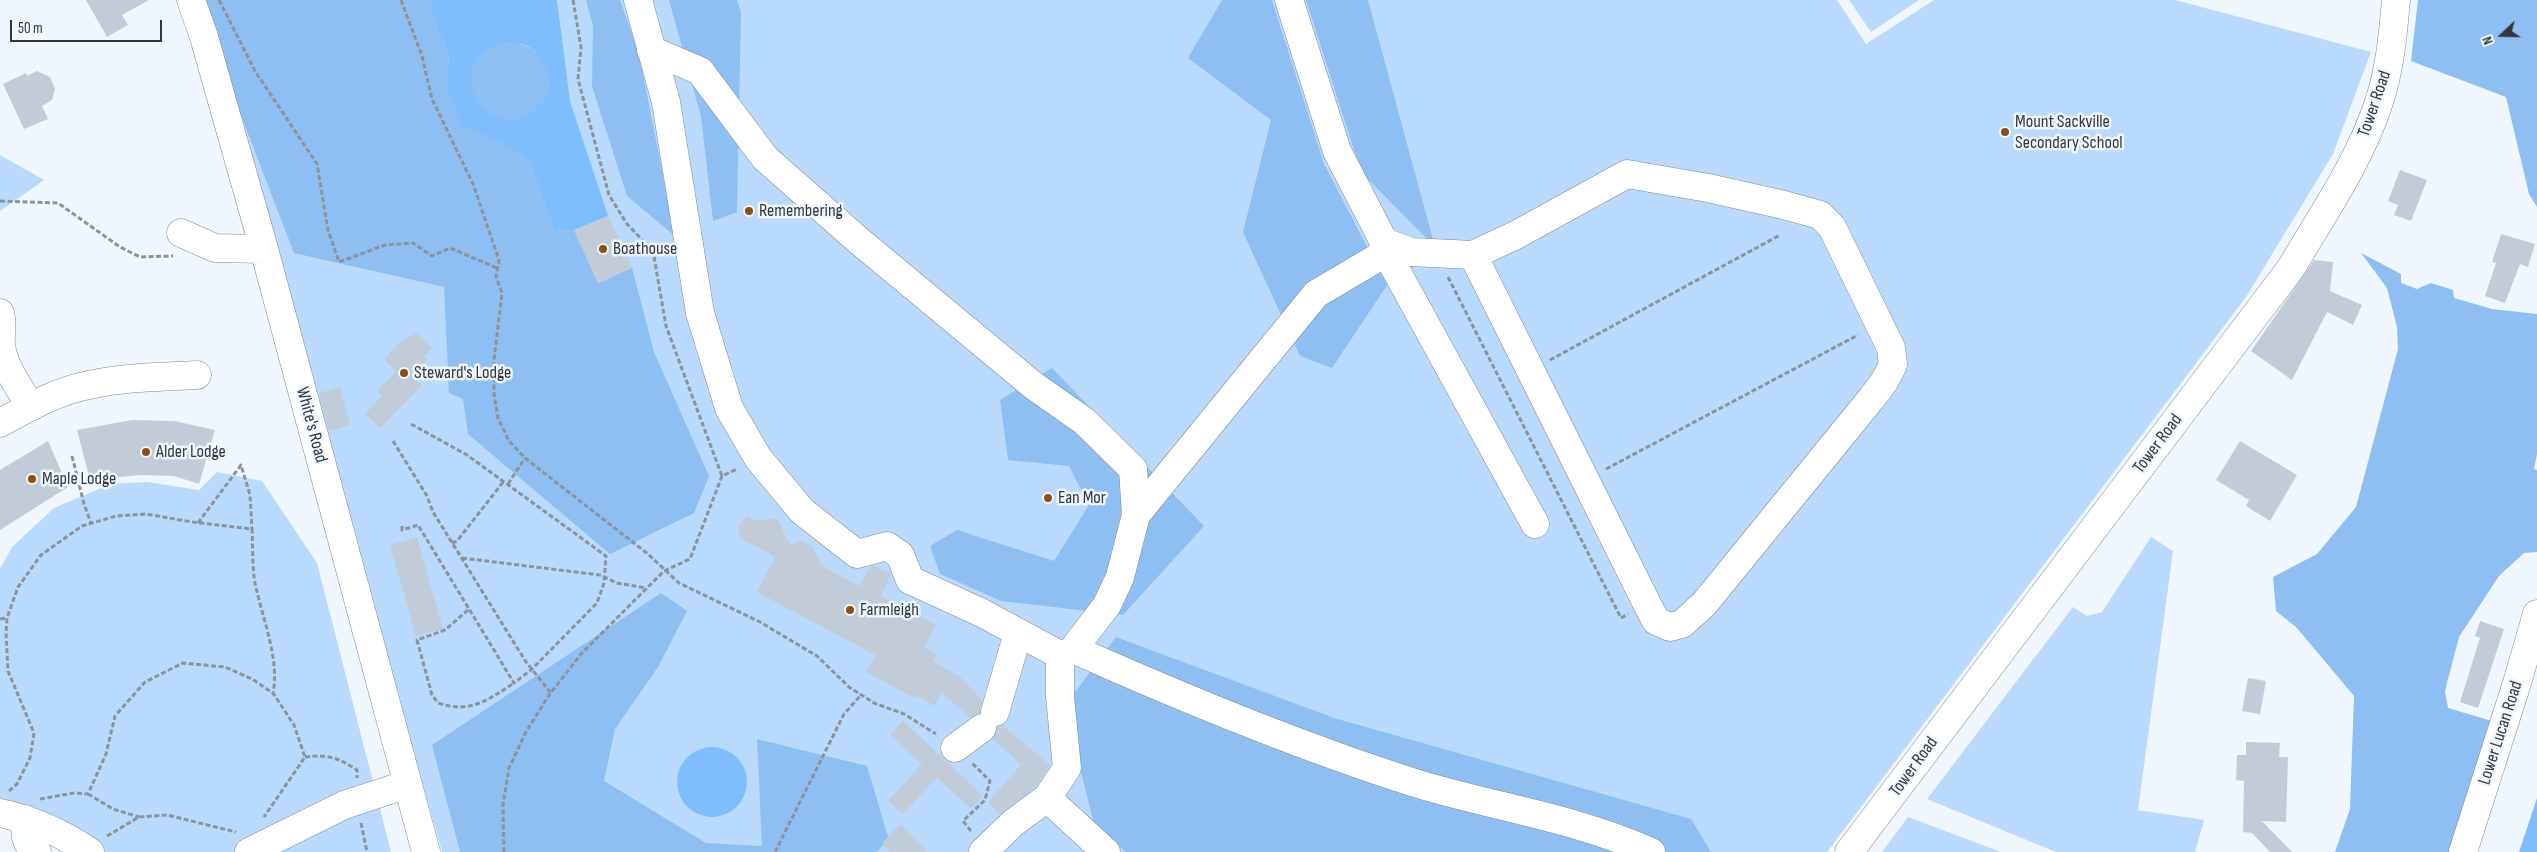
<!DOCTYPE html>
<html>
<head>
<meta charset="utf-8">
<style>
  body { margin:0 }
  #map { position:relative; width:2537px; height:852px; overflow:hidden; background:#eff6fd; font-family:"Sofia Sans Condensed",sans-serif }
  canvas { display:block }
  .north { position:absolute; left:2477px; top:10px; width:50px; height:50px; -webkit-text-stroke:4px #eff6fd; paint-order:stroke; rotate:249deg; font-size:14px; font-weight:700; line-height:20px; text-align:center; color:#34383d }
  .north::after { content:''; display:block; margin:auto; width:18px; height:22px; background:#34383d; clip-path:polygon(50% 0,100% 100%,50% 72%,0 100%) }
  .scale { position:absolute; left:10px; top:20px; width:152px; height:22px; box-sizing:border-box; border:2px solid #34383d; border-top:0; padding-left:6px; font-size:15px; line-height:18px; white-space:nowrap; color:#34383d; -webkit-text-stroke:4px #eff6fd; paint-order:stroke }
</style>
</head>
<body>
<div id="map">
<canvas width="2537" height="852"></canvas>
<div class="north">N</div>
<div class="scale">50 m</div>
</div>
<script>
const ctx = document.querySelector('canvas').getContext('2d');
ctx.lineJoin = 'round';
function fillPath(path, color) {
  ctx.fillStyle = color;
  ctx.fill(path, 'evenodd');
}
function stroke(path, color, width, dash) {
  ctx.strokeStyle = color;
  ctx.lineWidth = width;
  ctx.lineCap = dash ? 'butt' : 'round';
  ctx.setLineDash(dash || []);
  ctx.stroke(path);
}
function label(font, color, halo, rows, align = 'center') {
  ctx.font = font + ' "Sofia Sans Condensed",sans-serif';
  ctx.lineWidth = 5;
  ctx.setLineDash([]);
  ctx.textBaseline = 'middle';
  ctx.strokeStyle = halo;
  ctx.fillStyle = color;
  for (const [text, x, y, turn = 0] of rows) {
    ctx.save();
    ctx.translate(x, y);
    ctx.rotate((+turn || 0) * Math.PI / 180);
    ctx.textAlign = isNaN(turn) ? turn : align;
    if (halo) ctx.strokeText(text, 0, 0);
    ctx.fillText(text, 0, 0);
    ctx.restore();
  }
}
fillPath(new Path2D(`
  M200,0H1837L1866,44L1934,0H2175L2371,52L2333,154L2246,297L1827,852H442Z
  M1849,0H1919L1871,32Z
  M0,155L44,180L0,211Z
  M217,472L262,481L317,563L391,852H90L68,823L0,799V569L12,547L54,508L111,484L147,482L199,490Z
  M2151,537L2173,551L2138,810L2204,820L2195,852H2056L1927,799L2073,607L2087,616L2102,612Z
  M1908,817L2001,852H1882Z`), '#b9dafd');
fillPath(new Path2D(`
  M200,0H431L432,17L449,54L447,87L500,142L530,162L554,231L574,230L598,283L632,268L654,352L709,476L694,513L610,554L468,434L463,399L449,393L444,287L294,253L232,92Z
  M586,0H620L639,54L675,236L627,196L592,86L593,26Z
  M669,0H737L741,12L737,212L713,221L701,116Z
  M1222,0H1272L1324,164L1387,285L1332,368L1300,356L1243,232L1271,120L1188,58Z
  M1306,0H1368L1435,247L1361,172Z
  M2418,0H2537V207L2529,194L2506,97L2411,61Z
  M470 81a39 39 0 1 1 78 0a39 39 0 1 1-78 0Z
  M2361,253L2401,274V283L2417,289L2431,283L2453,290L2454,298L2492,309L2537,314V454L2534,469L2537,470V552L2524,553L2499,576L2459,637L2445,691L2448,708L2492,721L2450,852H2335L2350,809L2354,696L2297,628L2276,611L2273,577L2317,554L2356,507L2398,349L2397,327L2387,288Z
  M1052,368L1204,526L1123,615L1001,601L940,574L930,546L957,530L1054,561L1089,505L1069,466L1008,460L1000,400Z
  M661,593L687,611L658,667L615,729L604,781L706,843L762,846L757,739L867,766L889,840L876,852H460L432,745Z
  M1116,637L1334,718L1691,819L1711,852H1126L1094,824L1079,764L1073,695Z`), '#8dbff2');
fillPath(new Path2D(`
  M431,0H557L570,101L608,216L574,230L554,231L530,162L500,142L461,124L447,87L449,54L432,17ZM507,42C512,43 520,43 525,45C544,53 555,82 543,100C499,160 427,65 507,42Z
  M677 782a35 35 0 1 1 70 0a35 35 0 1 1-70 0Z
  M2537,798V852H2519Z`), '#7fbefe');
fillPath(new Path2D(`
  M86,0H149L122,15L128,25L107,37Z
  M37,71L50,77L55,89L52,100L42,106L48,119L24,129L3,84L26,73L27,76Z
  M2400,170L2427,180L2411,221L2394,215L2398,205L2388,201Z
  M608,216L632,268L598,283L574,230Z
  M2501,234L2535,244L2528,267L2520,264L2505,303L2485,296L2496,263L2492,262Z
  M2314,260L2333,262L2330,291L2362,305L2353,325L2327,312L2292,380L2251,351Z
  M415,332L432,348L424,357L427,360L412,376L422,385L380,428L365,414L382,396L377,391L396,371L384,359L404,338L406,340Z
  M340,387L350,425L329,431L319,393Z
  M132,420L174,421L215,430L199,484L174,476L140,475L90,480L77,430Z
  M48,441L68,487L0,530V470Z
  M2240,441L2297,475L2270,521L2246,506L2249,500L2216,480Z
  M747,516L756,521L777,518L790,545L802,541L812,546L822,566L859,586L870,567L874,566L891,574L881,596L936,625L924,647L937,655L934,661L960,677L982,700L980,713L970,718L941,692L935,706L916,695L914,698L866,672L875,655L757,592L775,557L742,539L739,534V525Z
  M417,537L443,629L416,636L390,545Z
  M2480,621L2504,629L2478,708L2460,702L2480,638L2475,636Z
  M2248,678L2266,681L2260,714L2242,711Z
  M903,721L983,796L971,809L937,777L903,814L888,801L922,764L890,735Z
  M1002,725L1050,765L1034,788L1000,814L988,802L1021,765L993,739L997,727Z
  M2246,742L2280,743L2279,757H2288L2286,822L2262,821L2292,852H2270L2252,833L2243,832L2244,781L2236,780L2237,755H2246Z
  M901,824L928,852H890L882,843Z`), '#c2ccd8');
const minor = new Path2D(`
  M191,0L204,37L264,249L426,852
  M638,0L666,102L700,313L729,408L758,458L802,511L857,554L887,546L900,555L910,580L982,613L1060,655L1071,652L1107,605L1120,577L1136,515L1133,469L1084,421L1034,386L858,240L765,158L700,71L651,50
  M1289,0L1337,151L1384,242L1411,252L1473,255L1516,235L1627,174L1708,188L1784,205L1820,215L1832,227L1891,348L1893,365L1884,382L1871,399L1704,604L1682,624L1670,627L1656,621L1647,604L1473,255
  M181,233L215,248L264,249
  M1394,246L1392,263L1535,524
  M0,313C3,323 0,333 1,344C3,367 20,388 31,407
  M0,423C28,408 57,391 89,385C124,377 161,377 197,375
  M1136,515L1316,294L1382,255L1384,242
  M1073,649C1185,699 1299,746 1415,783C1493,807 1576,818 1651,852
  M995,712L1018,633
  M955,748L982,728
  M1047,798L1106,852
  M0,813C33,820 62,833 90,852
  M25,819C25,833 24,844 37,852
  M249,852L344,805L408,784
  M983,852L1013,823L1047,798L1067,768L1060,697V655
  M1849,852L2291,268C2322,215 2360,161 2379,102C2390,69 2393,34 2396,0
  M2463,852L2517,683L2537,614`);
stroke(minor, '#808a95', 29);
stroke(new Path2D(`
  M219,0L255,71L317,164L328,230L339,262L385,245L413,243L432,256L450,248L497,268
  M401,0L422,56L432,99L473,184L499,260L496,277L502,293L494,360V393L498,418L509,441L525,458L648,554L679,583L760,622L817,656L849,687L874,703L904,714L936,734
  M573,0L581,47L578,79L609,195L627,224L653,251L666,326L722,476
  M0,201L58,203L120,247L140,257L173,256
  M1448,277L1621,618L1628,614
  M1550,360L1780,235
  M393,441L427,496L433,512L526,662L551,693
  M72,456L84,504L91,523
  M1606,469L1858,335
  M508,484L525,458
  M198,523L241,465L250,495L252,529
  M402,526V530L418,525L514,683L531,670L597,603L604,583L606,556L467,455L411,424
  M452,543L457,541L504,481
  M462,558L600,575L617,583L646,588
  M468,610L445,630L417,640L432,695L438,703C470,714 488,700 514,683
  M0,619L7,618
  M305,757C327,754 339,758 357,770V778
  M9,791L17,784L30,758L34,733L8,671L6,633L7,618L18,587L41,555L82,526L116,516L146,514L192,522L252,529C253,547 252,566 255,583C262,617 280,660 273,693
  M88,794L113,809L139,817
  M40,799L74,793L88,794L106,754L115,716L145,682L183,663L225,667L252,679L273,693L294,725L305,757L264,817
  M361,823L367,852
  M971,831L963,821L985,800L990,781L972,763
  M107,836L139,817L167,815L236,832
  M504,852L503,805L509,768L526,732L549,695L582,653L664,571L690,559L722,476L737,469
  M775,852L844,714L861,695`), '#8e9399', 3, [5, 2.5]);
stroke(minor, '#fff', 28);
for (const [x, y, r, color] of [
  [2005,132,5,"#8c4f12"],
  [749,211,5,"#8c4f12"],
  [603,249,5,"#8c4f12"],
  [404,373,5,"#8c4f12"],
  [146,452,5,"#8c4f12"],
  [32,479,5,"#8c4f12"],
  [1048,498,5,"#8c4f12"],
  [850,610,5,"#8c4f12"]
]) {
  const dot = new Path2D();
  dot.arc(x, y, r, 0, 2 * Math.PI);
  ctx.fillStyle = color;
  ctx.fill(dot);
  stroke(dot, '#eff6fd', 2);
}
label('18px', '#34383d', '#eff6fd', [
  ["Tower Road",2375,104,-71],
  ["White's Road",311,425,75],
  ["Tower Road",2158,444,-53],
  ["Lower Lucan Road",2501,733,-72],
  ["Tower Road",1914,767,-54]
]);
label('18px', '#34383d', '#eff6fd', [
  ["Mount Sackville",2015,122],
  ["Secondary School",2015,143],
  ["Remembering",759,211],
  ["Boathouse",613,249],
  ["Steward's Lodge",414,373],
  ["Alder Lodge",156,452],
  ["Maple Lodge",42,479],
  ["Ean Mor",1058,498],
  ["Farmleigh",860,610]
], 'left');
</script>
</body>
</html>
